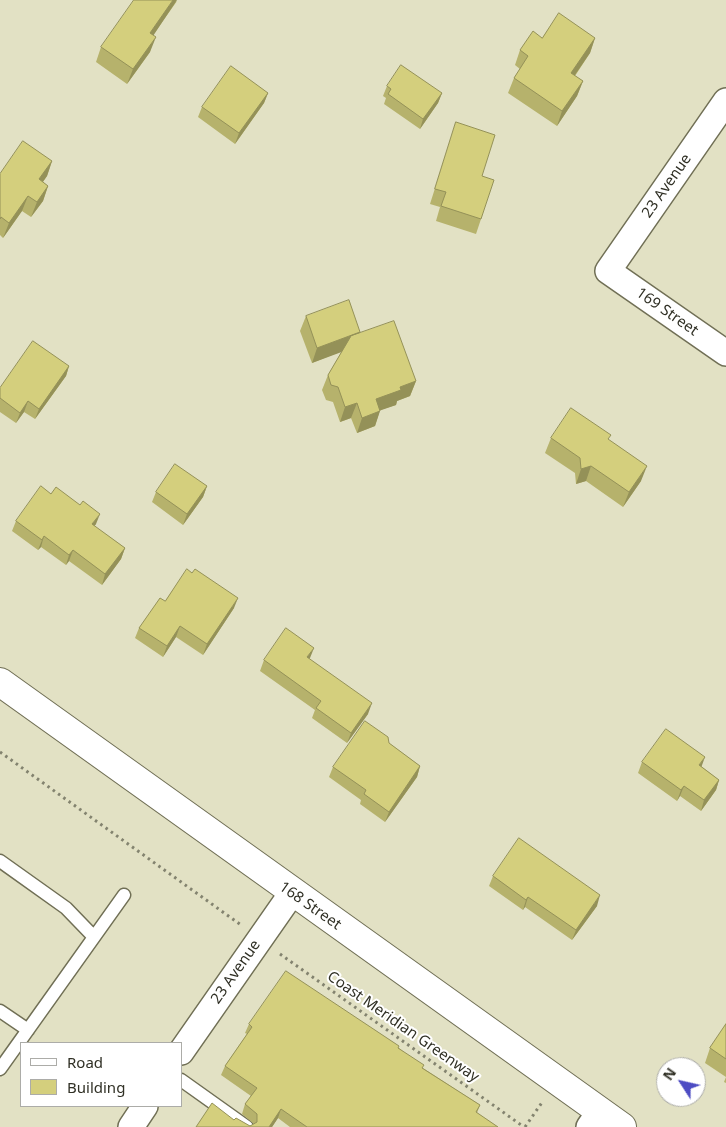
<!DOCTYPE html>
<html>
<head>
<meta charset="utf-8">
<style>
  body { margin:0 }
  #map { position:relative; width:726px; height:1127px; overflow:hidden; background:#e2e1c4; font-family:"Noto Sans",sans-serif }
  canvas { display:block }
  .legend { position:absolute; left:20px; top:1042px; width:162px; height:65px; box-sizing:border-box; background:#fff; border:1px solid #acaca8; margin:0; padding:6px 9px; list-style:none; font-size:15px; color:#303025 }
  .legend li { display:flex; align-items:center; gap:10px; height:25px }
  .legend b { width:25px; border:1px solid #acaca8 }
  .north { position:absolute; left:656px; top:1057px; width:50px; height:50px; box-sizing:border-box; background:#fff; border:1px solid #acaca8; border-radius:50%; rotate:305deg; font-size:14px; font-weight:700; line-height:20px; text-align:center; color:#303025 }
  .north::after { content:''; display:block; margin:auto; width:18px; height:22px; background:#4d4cc3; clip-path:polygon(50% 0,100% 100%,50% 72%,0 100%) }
</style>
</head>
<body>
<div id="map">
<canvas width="726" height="1127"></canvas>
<ul class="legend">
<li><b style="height:6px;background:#fff"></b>Road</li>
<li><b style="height:14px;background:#d4cf7d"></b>Building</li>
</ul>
<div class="north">N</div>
</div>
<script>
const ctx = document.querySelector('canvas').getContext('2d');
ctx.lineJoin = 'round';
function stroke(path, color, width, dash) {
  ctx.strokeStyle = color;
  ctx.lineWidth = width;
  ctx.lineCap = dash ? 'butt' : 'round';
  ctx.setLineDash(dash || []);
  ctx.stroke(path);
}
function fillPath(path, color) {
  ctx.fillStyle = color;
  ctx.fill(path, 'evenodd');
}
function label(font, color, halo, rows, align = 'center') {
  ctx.font = font + ' "Noto Sans",sans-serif';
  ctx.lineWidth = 4;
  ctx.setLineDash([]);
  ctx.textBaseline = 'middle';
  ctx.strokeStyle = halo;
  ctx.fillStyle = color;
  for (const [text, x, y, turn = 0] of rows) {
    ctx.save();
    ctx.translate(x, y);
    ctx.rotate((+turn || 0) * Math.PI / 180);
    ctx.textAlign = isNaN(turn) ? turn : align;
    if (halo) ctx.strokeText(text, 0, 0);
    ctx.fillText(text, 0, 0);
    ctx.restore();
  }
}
const service = new Path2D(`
  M0,861L66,908L94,937
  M0,1011L28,1030
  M0,1069L124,895
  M181,1080L247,1127`);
const minor = new Path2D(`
  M726,101L608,271L726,353
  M181,1052L292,893
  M131,1127L145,1106
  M589,1127L600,1111`);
const secondary = new Path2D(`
  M0,682L622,1127`);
stroke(service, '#706f55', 15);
stroke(minor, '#706f55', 28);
stroke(secondary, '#706f55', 30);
stroke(new Path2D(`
  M0,752L241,925
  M280,954L524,1127
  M525,1127L543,1101`), '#83836f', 3, [2.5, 4]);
stroke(service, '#fff', 12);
stroke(minor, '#fff', 25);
stroke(secondary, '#fff', 28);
fillPath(new Path2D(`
  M177,1L153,35L150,52L127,84L96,62L101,47Z
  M542,38H595L590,53L575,76L583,81L577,96L557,126L508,93L514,78L520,69L515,65L520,50Z
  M387,86L442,93L438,103L420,129L384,104L386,98L383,96Z
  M268,93L264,103L235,144L198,117L202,107Z
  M456,122L482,176L481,219L476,234L436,221L440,207L430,204Z
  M52,161L47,176L43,182L48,186L43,201L31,217L22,211L3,238L0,235V174Z
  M306,316L360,333L416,381L410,396L397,401L396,405L380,410L375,426L357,433L351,418L340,422L333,402L326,400L322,390L328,375L342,351L312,363L300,331Z
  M69,366L66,376L35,419L24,412L16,423L0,412V388Z
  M551,438L609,440L641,481L623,507L586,481L576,484L575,473L545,453Z
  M207,486L203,497L183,525L152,502L156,492Z
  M51,494L96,524L94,526L125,548L121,559L102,585L69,561L66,565L41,547L38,550L12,531L16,521Z
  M165,601L234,608L203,655L176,637L163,657L135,638L139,628Z
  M309,659L368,714L347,743L312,718L315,710L260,671L264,660Z
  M389,743L420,766L417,777L385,822L360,804L361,800L329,777L333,767Z
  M642,762L701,766L719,780L716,790L701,811L680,796L677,801L638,773Z
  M493,876L597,906L572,940L525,907L523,910L489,886Z
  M249,1024L399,1048L423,1068L480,1105L477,1113L498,1127H290L278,1118L272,1127H196L234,1120L250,1126L254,1124L242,1114L245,1104L251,1096L221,1075L225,1066L247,1034L245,1033Z
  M726,1024V1083L724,1082L726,1077L705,1063L710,1048Z`), '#b6b26c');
fillPath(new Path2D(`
  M173,0H177L145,48L150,33Z
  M156,37L150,52L127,84L133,69Z
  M595,38L590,53L566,88L571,73Z
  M583,81L577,96L557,126L562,111Z
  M268,93L264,103L235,144L239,133Z
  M442,93L438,103L420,129L423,119Z
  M52,161L47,176L34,194L39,179Z
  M48,186L43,201L31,217L37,202Z
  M28,196L22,211L3,238L9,223Z
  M360,332L355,347L312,363L317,348Z
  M69,366L66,376L35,419L39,409Z
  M416,381L410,396L397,401L396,405L370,414L376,399L400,387Z
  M28,401L24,412L16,423L20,413Z
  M357,403L351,418L340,422L345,407Z
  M380,411L375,426L357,433L362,418Z
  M591,466L586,481L576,484L581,469Z
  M647,466L641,481L623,507L629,492Z
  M207,486L203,497L183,525L187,514Z
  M100,514L96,524L88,535L92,524Z
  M44,536L41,547L38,550L42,540Z
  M125,548L121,559L102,585L105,574Z
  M73,550L69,561L66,565L69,555Z
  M238,598L234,608L203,655L207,644Z
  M180,626L176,637L163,657L167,646Z
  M314,648L310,658L303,668L307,657Z
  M372,703L368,714L347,743L351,733Z
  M705,757L701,768L699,765Z
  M420,766L417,777L385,822L389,812Z
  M719,780L716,790L701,811L704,800Z
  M684,786L680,796L677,801L681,790Z
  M600,895L597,906L572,940L576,930Z
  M528,897L525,907L523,910L526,900Z
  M281,1109L278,1118L272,1127H269Z`), '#949158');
const building = new Path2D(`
  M134,0H173L150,33L156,37L133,69L101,47Z
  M559,13L595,38L571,73L583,81L562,111L514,78L528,56L520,50L533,31L542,38Z
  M401,65L442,93L423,119L388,94L391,89L387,86Z
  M231,66L268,93L239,133L202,107Z
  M456,122L495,135L482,176L494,180L481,219L441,206L446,192L435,189Z
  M23,141L52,161L39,179L48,186L37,202L28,196L9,223L1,217L0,219V174Z
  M349,300L360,332L317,348L306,316Z
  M394,321L416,381L400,387L401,390L376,399L380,411L362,418L357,403L345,407L338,387L331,385L328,375L351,336Z
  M33,341L69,366L39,409L28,401L20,413L0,398V388Z
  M571,408L611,435L608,439L647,466L629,492L591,466L581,469L580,458L551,438Z
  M175,464L207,486L187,514L156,492Z
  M41,486L51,494L56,487L80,505L83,501L100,514L92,524L125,548L105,574L73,550L69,555L44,536L42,540L16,521Z
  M187,569L192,573L195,569L238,598L207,644L180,626L167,646L139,628L160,598L165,601Z
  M286,628L314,648L307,657L372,703L351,733L316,708L321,701L264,660Z
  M365,721L388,737L389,743L420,766L389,812L364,794L366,790L333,767Z
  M666,729L705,757L699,765L719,780L704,800L684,786L681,790L642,762Z
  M519,838L600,895L576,930L528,897L526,900L493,876Z
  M286,971L399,1046L398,1048L424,1065L422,1068L480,1105L476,1112L498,1127H307L281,1109L269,1127H196L212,1103L234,1120L236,1118L250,1126L257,1122V1114L245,1104L257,1088L225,1066L252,1027L249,1024Z
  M726,1024V1059L710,1048Z`);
fillPath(building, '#d4cf7d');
stroke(building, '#949158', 1);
label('15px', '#303025', '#fff', [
  ["23 Avenue",667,186,-55],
  ["169 Street",667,312,35],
  ["168 Street",310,906,35],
  ["23 Avenue",236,972,-55],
  ["Coast Meridian Greenway",403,1027,35]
]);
</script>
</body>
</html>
